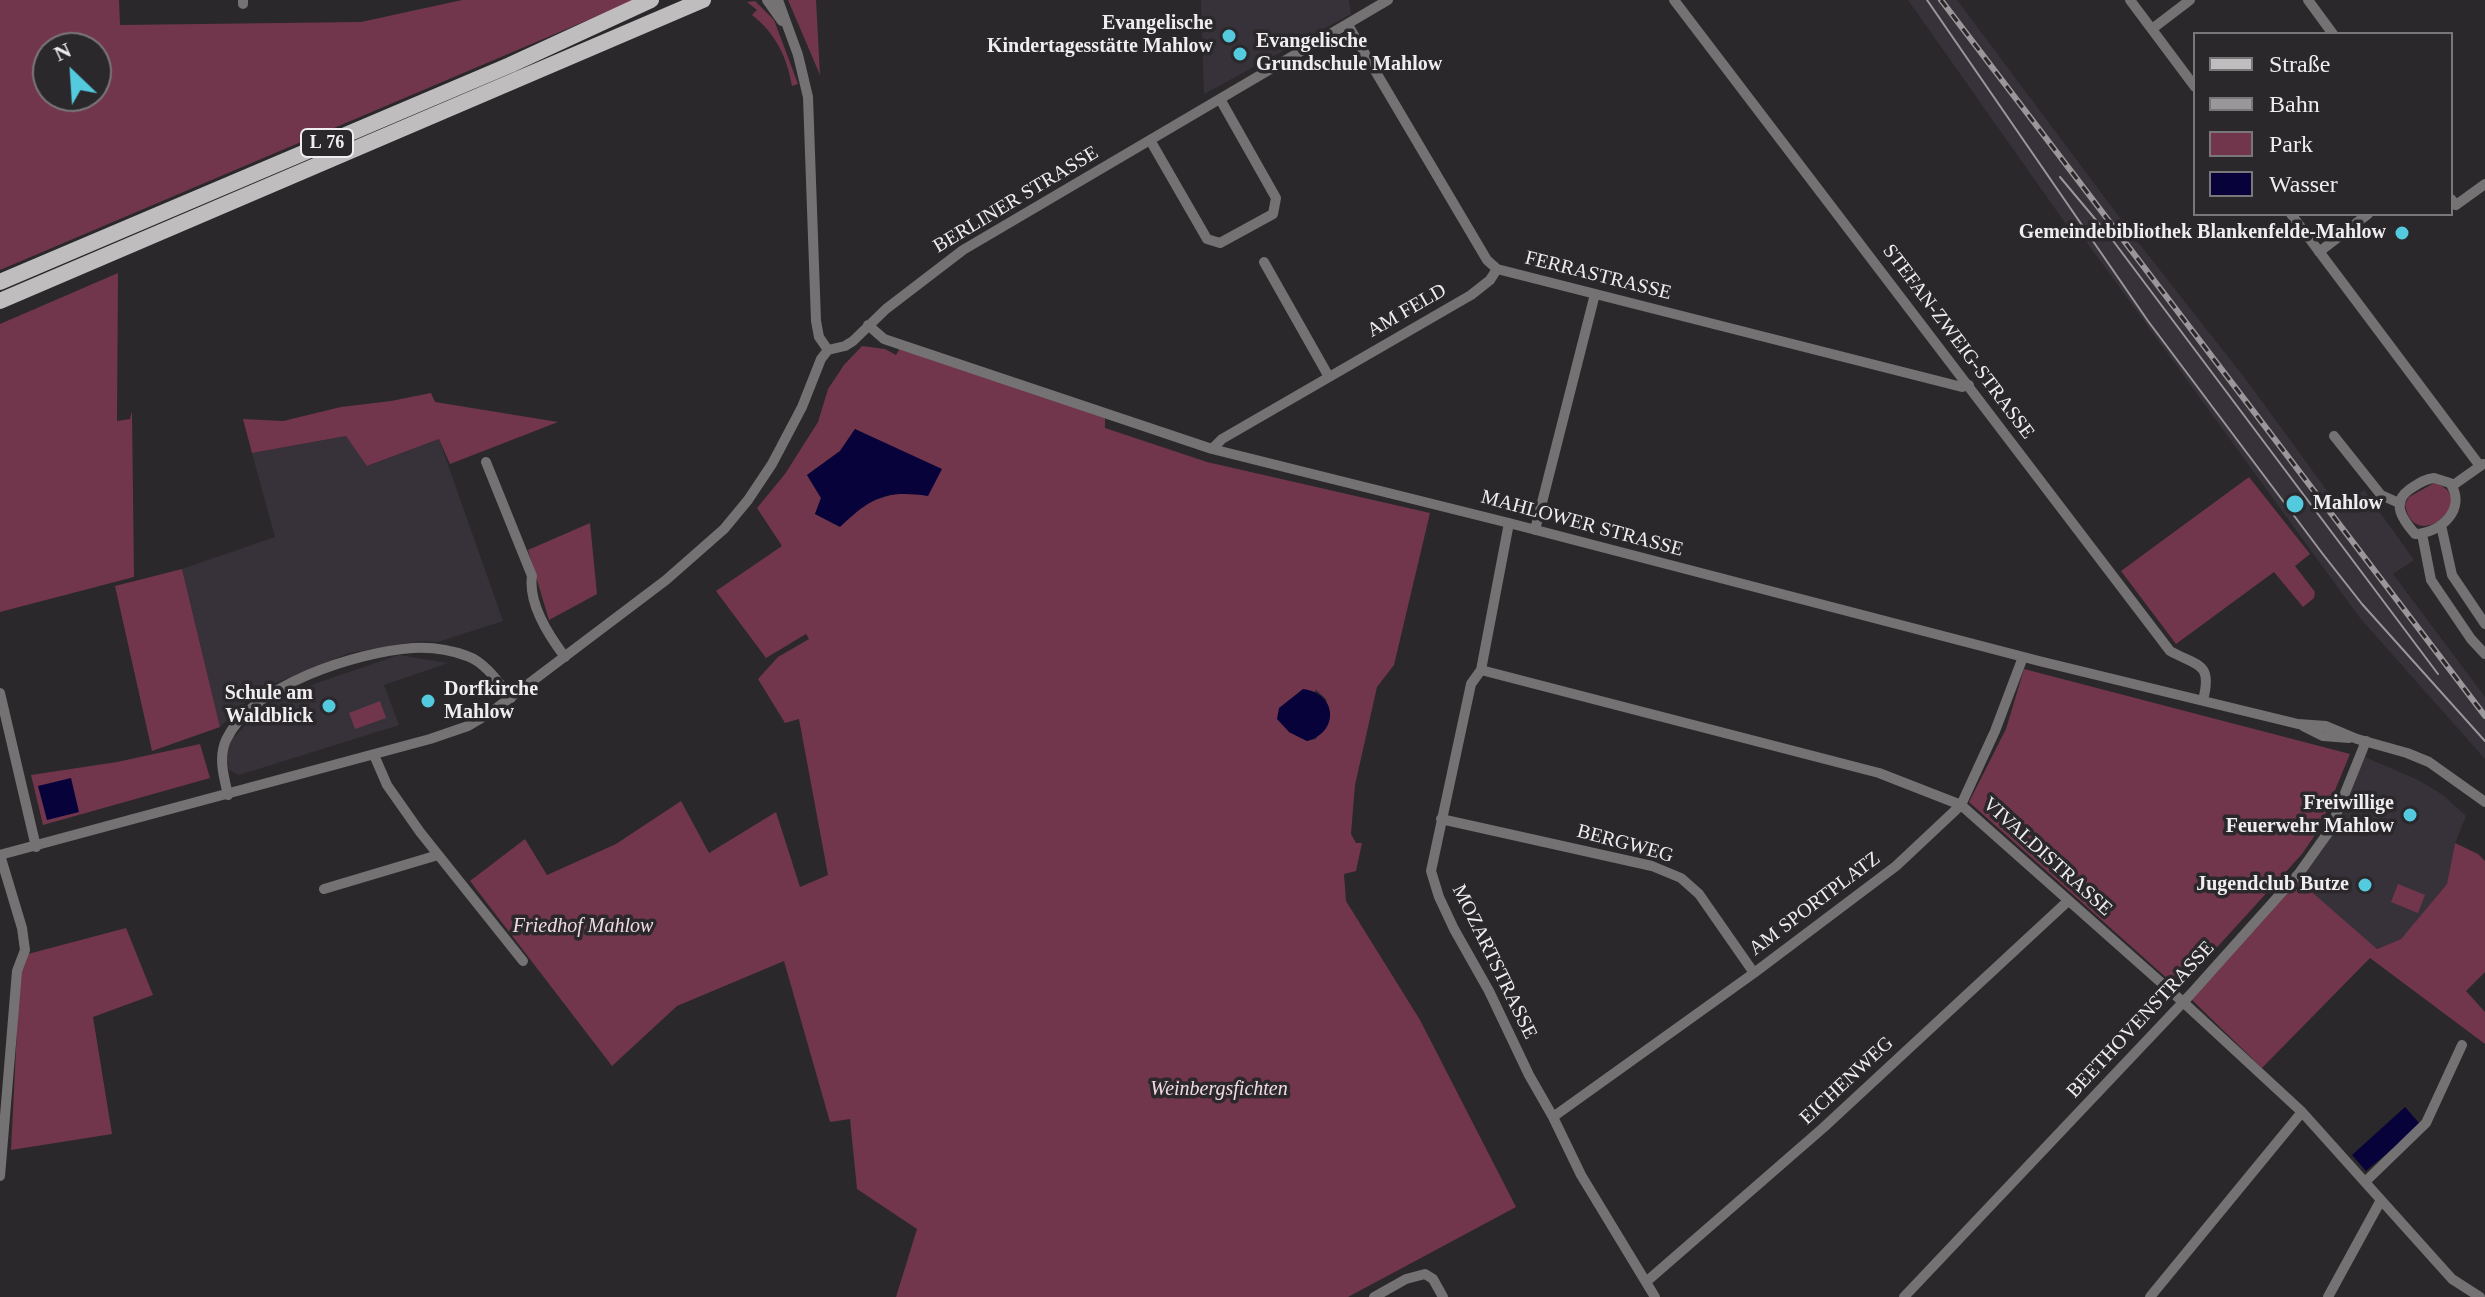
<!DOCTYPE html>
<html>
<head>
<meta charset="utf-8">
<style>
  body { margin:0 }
  #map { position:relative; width:2485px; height:1297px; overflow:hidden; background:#2a282a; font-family:Georgia,serif }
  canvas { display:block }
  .legend { position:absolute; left:2193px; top:32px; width:260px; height:184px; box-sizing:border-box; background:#2a282a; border:2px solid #797779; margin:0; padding:10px 14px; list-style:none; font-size:24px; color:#efedef }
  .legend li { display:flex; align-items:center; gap:16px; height:40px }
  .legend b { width:40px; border:2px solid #797779 }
  .north { position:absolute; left:32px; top:32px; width:80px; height:80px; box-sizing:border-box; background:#2a282a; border:2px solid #797779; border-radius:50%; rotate:335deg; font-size:22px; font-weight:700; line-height:32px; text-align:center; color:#efedef }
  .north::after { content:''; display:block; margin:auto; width:28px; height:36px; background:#54cade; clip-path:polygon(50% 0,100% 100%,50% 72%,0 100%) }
</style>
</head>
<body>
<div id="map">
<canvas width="2485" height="1297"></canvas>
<ul class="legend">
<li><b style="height:10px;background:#c0bdbf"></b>Straße</li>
<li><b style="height:10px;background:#999799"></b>Bahn</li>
<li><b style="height:22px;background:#71364c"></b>Park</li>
<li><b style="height:22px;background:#08023b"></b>Wasser</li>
</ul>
<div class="north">N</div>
</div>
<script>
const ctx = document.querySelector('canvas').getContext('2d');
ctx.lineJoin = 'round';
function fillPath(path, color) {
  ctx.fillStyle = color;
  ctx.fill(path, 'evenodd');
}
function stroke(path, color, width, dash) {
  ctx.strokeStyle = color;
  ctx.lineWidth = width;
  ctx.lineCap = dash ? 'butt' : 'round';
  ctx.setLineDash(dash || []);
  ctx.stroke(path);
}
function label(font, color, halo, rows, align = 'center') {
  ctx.font = font + ' Georgia,serif';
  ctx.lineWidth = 7;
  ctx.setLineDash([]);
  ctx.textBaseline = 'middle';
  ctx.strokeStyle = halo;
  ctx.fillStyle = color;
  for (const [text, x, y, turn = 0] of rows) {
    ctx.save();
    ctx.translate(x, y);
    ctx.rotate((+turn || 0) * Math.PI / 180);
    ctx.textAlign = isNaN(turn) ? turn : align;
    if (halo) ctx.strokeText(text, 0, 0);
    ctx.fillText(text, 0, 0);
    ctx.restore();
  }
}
fillPath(new Path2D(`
  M1201,0H1349L1351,14L1204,94Z
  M1908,0H1957L2141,246L2247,381L2339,507L2364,490L2414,560L2393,574L2485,697V759L2360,618L2080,233L2068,227Z
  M346,436L368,466L439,439L503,621L438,642L421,641L349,653L259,690L220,727L182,569L275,537L252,453Z
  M399,655L448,663L384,685L399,725L239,775L229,770L224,748L254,716L276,697Z
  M2365,757L2420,781L2443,795L2466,816L2455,843L2447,884L2401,939L2376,949L2298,880L2323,849Z`), '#373239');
fillPath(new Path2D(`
  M0,0H119L120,25L361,22L462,0H635L0,270ZM48,48H96V96H48Z
  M788,0H816L820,75Z
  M755,1L774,20L798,84L792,86C787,57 776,34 752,15L757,10L747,2Z
  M118,273L117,421L130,419L132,411L134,577L0,612V324Z
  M862,346L885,349L896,355L900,348L1105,418V428L1207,462L1430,513L1394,665L1377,687L1355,785L1351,834L1356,843H1362L1356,871L1344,874L1346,901L1420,1020L1516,1207L1348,1297H896L917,1229L857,1189L850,1119L830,1122L784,961L677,1006L612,1066L470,881L525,839L547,875L616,844L681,801L709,853L776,812L800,887L828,875L799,719L785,723L758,679L778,657L809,639L806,634L766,658L716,591L782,546L757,508L785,474L818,422L828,389L844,365ZM855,429L900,492L866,503L840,526L815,514L821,498L807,475L840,451ZM1316,690L1326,699L1330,715L1316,739L1307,741L1289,732Z
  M431,393L435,402L558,422L450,464L439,439L367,466L346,436L252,453L243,419L283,421L341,407L391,401Z
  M2249,477L2310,554L2295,566L2315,592L2314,598L2303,607L2274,572L2176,644L2121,571Z
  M2434,483C2483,497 2414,558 2405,504L2409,497Z
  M590,523L597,594L549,620L528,550Z
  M182,569L220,727L152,751L115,586Z
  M2024,669L2350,754L2319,829L2302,854L2179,989L1969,802L2006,729Z
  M380,701L386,718L355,729L349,713Z
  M200,744L210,778L43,825L31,775L117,762Z
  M2455,843L2478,854L2485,861V972L2466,991L2485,1012V1044L2370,958L2262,1068L2189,997L2298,880L2377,949L2401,939L2447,884Z
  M2398,884L2425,895L2418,913L2391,902Z
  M126,928L153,995L93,1017L112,1134L11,1150L20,969L28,954Z`), '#71364c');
fillPath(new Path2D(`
  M855,429L942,469L928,496C885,490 872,497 840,527L815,514L821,498L807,475L840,451Z
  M1303,689C1337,693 1340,732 1307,741L1289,732L1277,719L1279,708Z
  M71,778L79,812L47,820L38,786Z
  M2405,1107L2421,1125L2366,1171L2352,1155Z`), '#08023b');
stroke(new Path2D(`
  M243,0V4
  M767,0L782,21
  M778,0L798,55L808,97L816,321L819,337L828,350
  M1674,0L2170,651C2197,666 2213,662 2203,700
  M2130,0L2195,87
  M2308,0L2333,34
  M1348,25L1487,260L1497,269L1962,387L1969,385
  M2152,29L2190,0
  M1150,140L1207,239L1220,243L1273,214L1276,198L1220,99
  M2451,199L2456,205L2485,184
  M2291,214L2480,466
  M2319,252L2368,214
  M1264,262L1329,377
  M868,325L884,339L1212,449L1509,523L2039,661L2298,724L2326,726L2357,739L2407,753L2429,762L2485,802
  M828,350L845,346L853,341L886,309L963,250L1388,0
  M2334,436L2381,495L2399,503
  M1212,449L1222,439L1471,295L1490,280L1497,269
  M486,462L532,576C528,604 549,636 565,657
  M2434,478L2450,483C2467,508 2442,533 2415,534C2403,520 2390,503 2410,489C2418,484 2424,479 2434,478Z
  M2452,486L2483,464
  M1509,523L1481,670L1471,684L1431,871L1439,897L1454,929L1489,991L1529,1075L1553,1117L1581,1175L1655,1297
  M2441,525L2452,575L2485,624
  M1535,530L1595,294
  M2422,534L2431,580L2471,639L2485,654
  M1481,670L1879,773L1961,805L2183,1002L2302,1112L2452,1279L2480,1297
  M0,693L36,847
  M2303,726L2323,736L2349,738
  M374,755L387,785L420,832L523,961
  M228,795C224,777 218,758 226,740C252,685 356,652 413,648C430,647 451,650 467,656C485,662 499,683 511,698
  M1441,819L1652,866L1681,878L1699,894L1754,973
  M0,855L430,739L468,726L490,713L666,580L724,529L748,500L772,464L802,407L821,359L828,350
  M324,889L438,855
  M1553,1117L1754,973L1896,866L1961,805L1995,731L2023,657
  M0,1176L17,971L25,950L22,928L0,855
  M2365,1182L2426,1123L2462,1045
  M1646,1282L1823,1128L2068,901
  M1374,1297L1406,1279L1425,1274L1433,1279L1443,1297
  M1904,1297L2189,996L2300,872L2330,830L2366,741
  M2150,1297L2302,1112
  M2328,1297L2381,1200`), '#747273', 10);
stroke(new Path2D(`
  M0,282L510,65L651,0
  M0,301L703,0`), '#c0bdbf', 16);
stroke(new Path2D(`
  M1927,0L2148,321L2322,553L2362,604L2485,741
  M2060,177L2111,238L2438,674`), '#999799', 2);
const rail = new Path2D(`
  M1941,0L2485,716`);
stroke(rail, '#999799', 6);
stroke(rail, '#2a282a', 3, [9]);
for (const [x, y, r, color] of [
  [1229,36,8,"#54cade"],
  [1240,54,8,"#54cade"],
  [2402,233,8,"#54cade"],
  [2295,504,10,"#54cade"],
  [428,701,8,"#54cade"],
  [329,706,8,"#54cade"],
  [2410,815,8,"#54cade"],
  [2365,885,8,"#54cade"]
]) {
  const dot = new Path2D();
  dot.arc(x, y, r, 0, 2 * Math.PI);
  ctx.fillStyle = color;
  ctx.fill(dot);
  stroke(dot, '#2a282a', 3);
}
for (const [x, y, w] of [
  [327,143,52]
]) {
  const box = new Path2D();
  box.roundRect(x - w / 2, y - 14, w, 28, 6);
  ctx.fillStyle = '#2a282a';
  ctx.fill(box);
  stroke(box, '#efedef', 2);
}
label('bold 18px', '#efedef', null, [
  ["L 76",327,143]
]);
label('bold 20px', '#efedef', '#2a282a', [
  ["Evangelische",1213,24],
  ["Kindertagesstätte Mahlow",1213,47],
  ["Evangelische",1256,42,"left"],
  ["Grundschule Mahlow",1256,65,"left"],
  ["Gemeindebibliothek Blankenfelde-Mahlow",2386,233],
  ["Mahlow",2313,504,"left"],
  ["Dorfkirche",444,690,"left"],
  ["Mahlow",444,713,"left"],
  ["Schule am",313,694],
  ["Waldblick",313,717],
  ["Freiwillige",2394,804],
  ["Feuerwehr Mahlow",2394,827],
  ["Jugendclub Butze",2349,885]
], 'right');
label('20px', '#efedef', '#2a282a', [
  ["BERLINER STRASSE",1016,200,-31],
  ["FERRASTRASSE",1598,276,14],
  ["AM FELD",1407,311,-30],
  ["STEFAN-ZWEIG-STRASSE",1958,342,53],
  ["MAHLOWER STRASSE",1582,524,15],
  ["BERGWEG",1625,844,15],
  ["VIVALDISTRASSE",2047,857,42],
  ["AM SPORTPLATZ",1815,904,-37],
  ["MOZARTSTRASSE",1494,962,64],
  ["BEETHOVENSTRASSE",2141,1020,-47],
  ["EICHENWEG",1847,1081,-43]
]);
label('italic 20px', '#f2dbe2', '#2a282a', [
  ["Friedhof Mahlow",583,927],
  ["Weinbergsfichten",1219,1090]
]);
</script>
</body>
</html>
